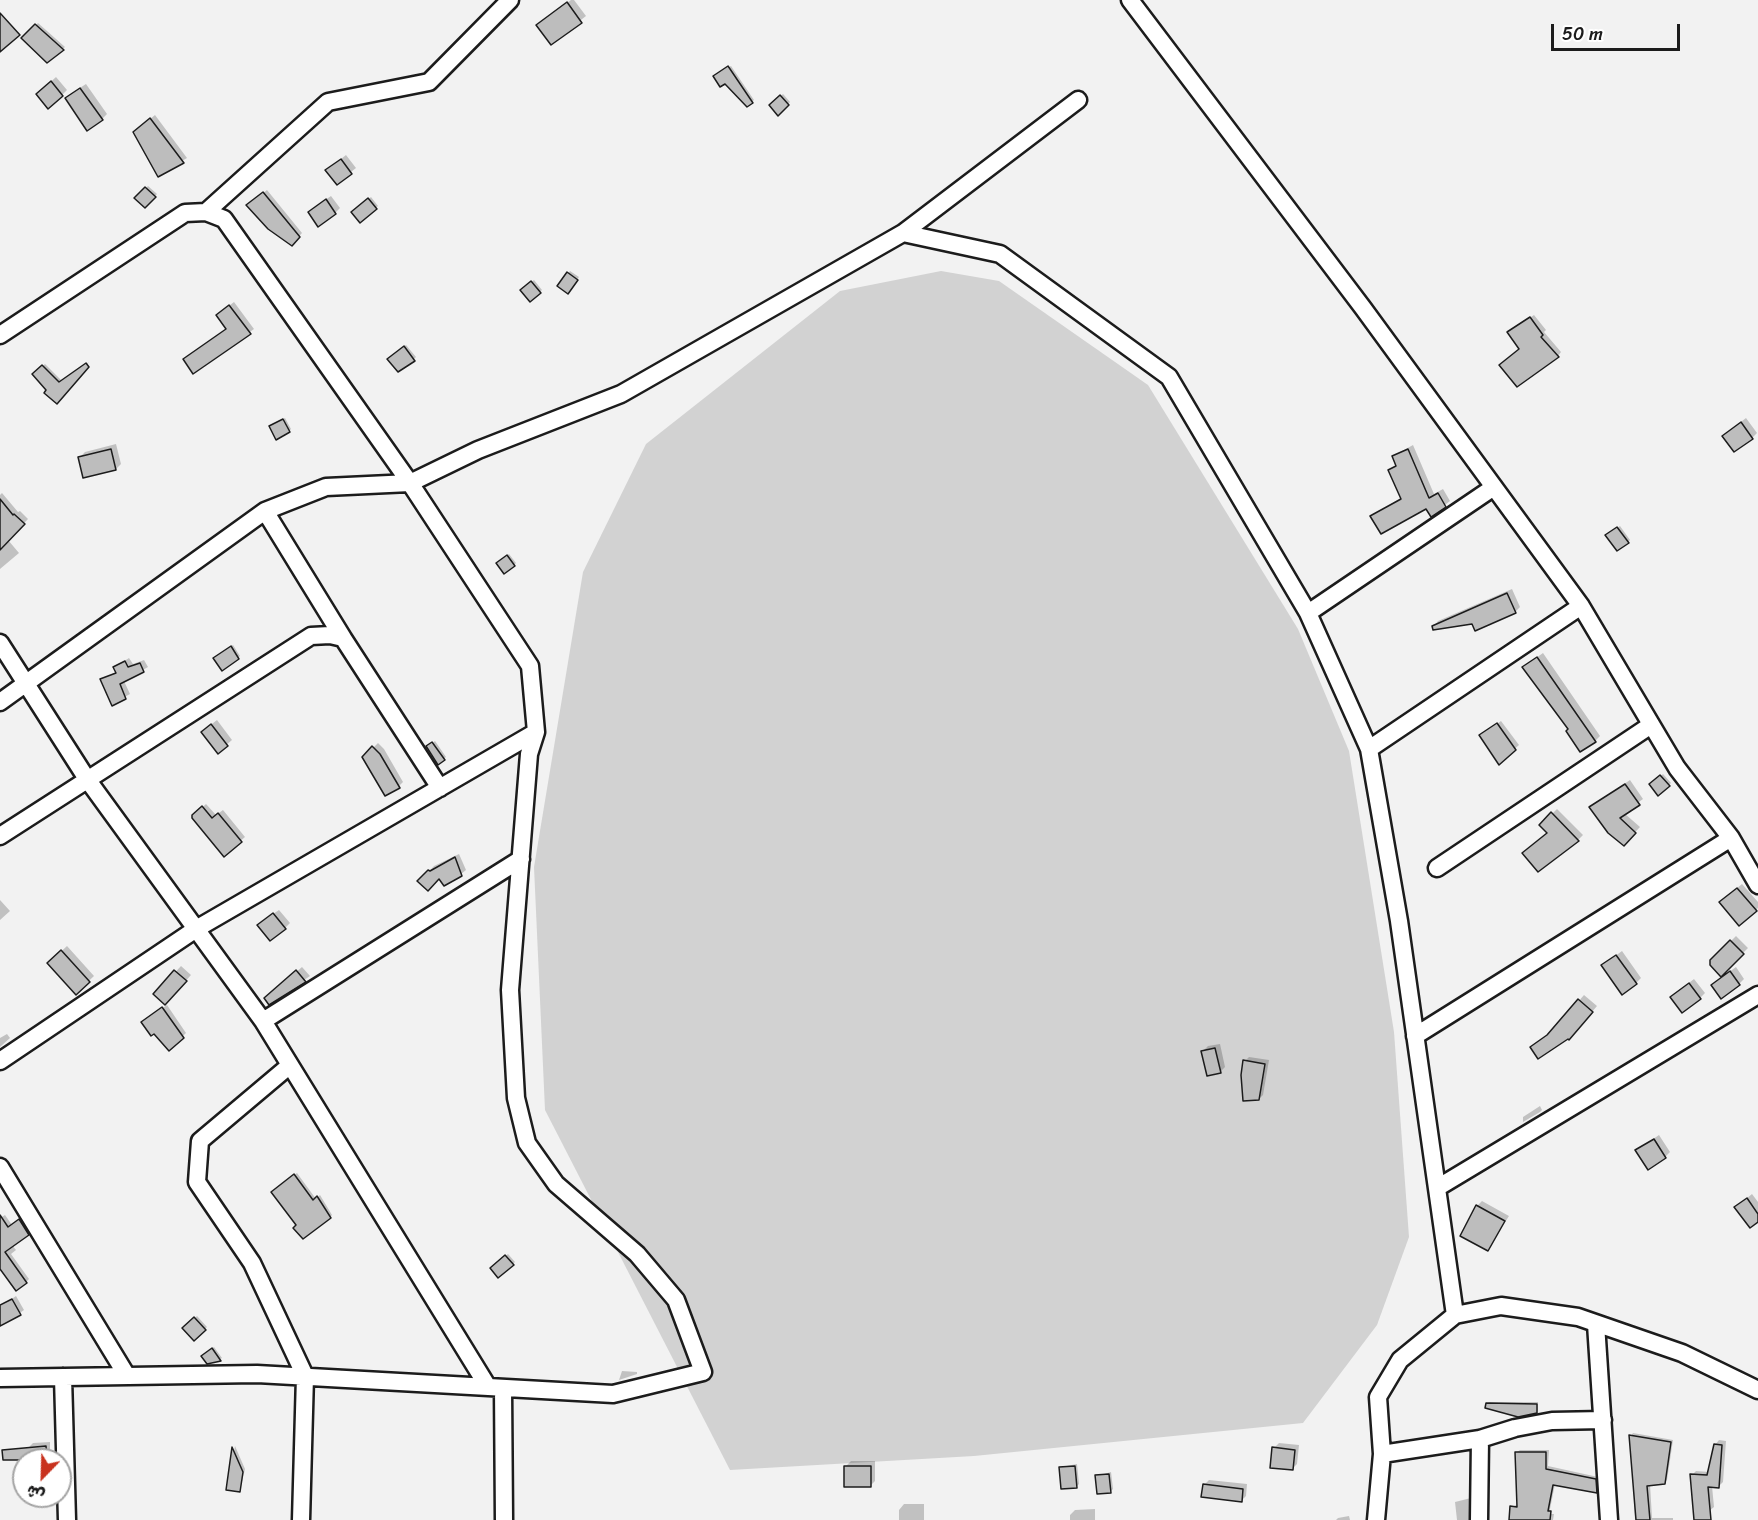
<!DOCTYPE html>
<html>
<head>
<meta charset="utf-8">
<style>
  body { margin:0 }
  #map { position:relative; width:1758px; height:1520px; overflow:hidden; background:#f2f2f2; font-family:Sriracha,"Playpen Sans Arabic",sans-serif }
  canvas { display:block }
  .north { position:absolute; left:12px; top:1448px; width:60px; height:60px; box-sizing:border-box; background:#fff; border:2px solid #a4a4a4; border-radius:50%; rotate:203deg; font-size:16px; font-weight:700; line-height:24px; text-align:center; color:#1c1c1c }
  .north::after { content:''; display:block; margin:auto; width:21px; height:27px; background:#c8321e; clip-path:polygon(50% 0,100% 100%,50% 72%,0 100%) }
  .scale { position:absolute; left:1551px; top:24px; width:129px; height:27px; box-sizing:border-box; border:3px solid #1c1c1c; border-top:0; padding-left:8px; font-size:18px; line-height:21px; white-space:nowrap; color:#1c1c1c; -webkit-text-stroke:4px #fff; paint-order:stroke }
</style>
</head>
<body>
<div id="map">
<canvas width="1758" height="1520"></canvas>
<div class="north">ش</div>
<div class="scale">50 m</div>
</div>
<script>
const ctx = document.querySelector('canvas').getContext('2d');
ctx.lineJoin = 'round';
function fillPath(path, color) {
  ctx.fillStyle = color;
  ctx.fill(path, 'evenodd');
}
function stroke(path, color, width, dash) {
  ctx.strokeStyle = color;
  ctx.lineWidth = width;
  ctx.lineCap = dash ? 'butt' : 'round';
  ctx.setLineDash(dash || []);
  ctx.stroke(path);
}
fillPath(new Path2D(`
  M941,271L999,281L1148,385L1298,629L1349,751L1394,1032L1409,1237L1377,1325L1303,1423L974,1456L730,1470L545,1110L534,867L583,572L646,444L840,291Z`), '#d2d2d2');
fillPath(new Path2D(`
  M571,0H574L586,16L551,43L543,20Z
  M38,23L65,47L48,61L23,38Z
  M731,66L754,100L747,105L717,75Z
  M56,77L67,90L62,95L43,89Z
  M86,84L107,114L102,119L72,93Z
  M783,94L790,102L778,114L771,105Z
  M155,115L187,158L158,175L139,128Z
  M346,155L356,168L337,183L327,170Z
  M148,186L157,194L145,206L136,198Z
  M267,190L302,233L292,244L252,202Z
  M331,196L340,208L335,213L315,207Z
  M371,197L378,206L360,221L353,213Z
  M570,271L579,277L570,290L559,286Z
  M534,280L542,290L530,300L522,290Z
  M234,302L254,329L194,372L228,329L221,312Z
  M1534,315L1546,330L1544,332L1561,352L1558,356L1521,349L1509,332Z
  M406,345L416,357L414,359H389Z
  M89,362L57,402L34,374L45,364L62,381Z
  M285,418L291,429L289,431L273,425Z
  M1746,418L1757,433L1752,438L1729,431Z
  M116,444L121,464L116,469L80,457L85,452Z
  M1413,445L1434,494L1443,489L1450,501L1432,515L1427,507L1372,516L1402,497L1390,470L1397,465L1393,456Z
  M2,493L18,512L20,511L28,519L8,540L19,553L0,569V495Z
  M1620,526L1630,540L1628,542L1609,534Z
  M509,554L516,563L514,565L500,561Z
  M1512,589L1520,607L1515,612L1473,623L1434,626L1438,621Z
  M233,645L240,656L223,669L217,656Z
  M1543,653L1600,736L1595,741L1569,729L1529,663Z
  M129,658L133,664L144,660L148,667L124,681L130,694L112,704L102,680L117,671L115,667Z
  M217,720L232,740L218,752L208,727Z
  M1501,721L1519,745L1499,763L1481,735Z
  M435,741L446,757L438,763L430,745Z
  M378,743L384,749L403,782L399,786L364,757Z
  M1663,774L1671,783L1658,794L1651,785Z
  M1630,780L1643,799L1624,813L1640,827L1624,844L1596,803Z
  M206,804L216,815L223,810L245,837L224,855L194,815Z
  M1557,809L1583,835L1578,840L1548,832L1541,825Z
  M459,854L466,870L461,874L444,884L440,876L420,881L434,866Z
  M1742,884L1758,902V908L1739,924L1726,897Z
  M0,900L10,911L0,920Z
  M279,910L290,923L285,928L264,920Z
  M1736,936L1748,948L1721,975L1711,961Z
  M67,946L94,976L76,993L49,963Z
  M1622,951L1641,978L1636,983L1603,965Z
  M181,966L191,975L170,998L155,994Z
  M302,967L310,976L270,1003L271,994Z
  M1736,967L1744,979L1739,984L1718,980Z
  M1694,979L1705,993L1700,998L1676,993Z
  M1584,995L1597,1006L1574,1033L1531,1047L1552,1032Z
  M167,1005L186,1033L169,1049L147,1019Z
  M7,1034L10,1038L0,1047V1038Z
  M1220,1044L1225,1067L1220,1072L1203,1051L1208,1046Z
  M1249,1057L1269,1060L1263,1095L1259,1099L1245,1061Z
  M1540,1106L1542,1110L1540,1112L1523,1122V1117Z
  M1659,1135L1670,1152L1665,1157L1637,1150Z
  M297,1173L316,1199L320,1195L332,1215L330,1217L298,1225L275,1190Z
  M1752,1194L1758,1202V1220L1736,1207Z
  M1482,1201L1509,1216L1488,1249L1477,1206Z
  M5,1215L12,1225L23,1217L31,1231L12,1245L16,1250L11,1254L29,1279L26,1282L0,1271V1218Z
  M508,1254L515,1262L499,1276L492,1268Z
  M16,1296L24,1310L0,1327V1307Z
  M197,1316L207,1327L194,1339L184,1329Z
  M214,1347L222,1358L220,1359L205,1354Z
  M622,1371L637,1372V1374L619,1380Z
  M1489,1402H1538V1410L1536,1412L1487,1404Z
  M1633,1433L1673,1440L1667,1480L1664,1483L1650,1484L1652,1518H1673V1520H1635L1631,1436Z
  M1719,1440L1726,1441L1723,1482L1719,1486H1712L1714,1507L1709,1511L1692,1475L1696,1471L1710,1472L1715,1445Z
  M50,1442V1460H29L28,1448L33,1443Z
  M1279,1443L1299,1445L1297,1464L1292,1469L1274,1448Z
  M235,1446L245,1469L240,1490L228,1488Z
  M1520,1450H1549L1548,1466L1598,1477L1599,1489L1596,1492L1555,1484L1549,1514H1554L1553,1520H1510L1512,1507L1518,1504L1517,1452Z
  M851,1461H875V1481L870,1486L846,1466Z
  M1077,1464L1079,1484L1077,1486L1061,1467Z
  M1111,1472L1113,1489L1111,1491L1097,1476Z
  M1209,1480L1247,1484L1246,1496L1241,1501L1204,1485Z
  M1471,1498L1473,1520H1457L1455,1502Z
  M904,1504H924V1520H899V1510Z
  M1095,1509V1520H1070V1515L1075,1510Z
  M1349,1516L1350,1520H1336L1338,1518Z`), '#0003');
const building = new Path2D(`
  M567,2L582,23L551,45L536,25Z
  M0,13L20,35L0,52Z
  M35,24L64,50L47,63L21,38Z
  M728,66L753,103L747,107L725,84L720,87L713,76Z
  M51,81L63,96L48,109L36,94Z
  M80,88L103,120L87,131L65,98Z
  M780,95L789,105L778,116L769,105Z
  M150,118L184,163L158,177L133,132Z
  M341,159L352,174L337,185L325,170Z
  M145,187L156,197L145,208L134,198Z
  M263,192L300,237L292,246L268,229L246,205Z
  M368,198L377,209L360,223L351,212Z
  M326,199L336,214L318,227L308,212Z
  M567,272L578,280L568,294L557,286Z
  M531,281L541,293L530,302L520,290Z
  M229,305L251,334L193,374L183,359L226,329L216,315Z
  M1530,317L1543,335L1541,337L1559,357L1517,387L1499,365L1519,349L1507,332Z
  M404,346L415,361L398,372L387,359Z
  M86,363L89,367L57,404L44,393L46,390L32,374L42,365L59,382Z
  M283,419L290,432L276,440L269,426Z
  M1741,422L1753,439L1734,452L1722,436Z
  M111,449L116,470L83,478L78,457Z
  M1408,449L1429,498L1438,493L1446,507L1431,517L1426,509L1381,534L1370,516L1401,499L1388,470L1396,466L1392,456Z
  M0,499L13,515L14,514L25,524L0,550Z
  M1617,527L1629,543L1617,551L1605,535Z
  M507,555L515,566L504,574L496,563Z
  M1507,593L1516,613L1475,631L1472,624L1433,630L1432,626Z
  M231,646L239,659L222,671L213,658Z
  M1537,657L1596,742L1580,752L1566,731L1568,729L1522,667Z
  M125,661L128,667L140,663L144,672L120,684L126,699L112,706L100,679L116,673L113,667Z
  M1497,723L1516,750L1499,765L1479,735Z
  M211,724L228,746L218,754L201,732Z
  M432,742L445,760L438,765L426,746Z
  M372,746L380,754L400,788L385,796L362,757Z
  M1660,775L1670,786L1658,796L1649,784Z
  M1625,784L1640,805L1620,818L1636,833L1624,846L1608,833L1589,807Z
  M202,806L212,818L218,813L242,842L224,857L192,818V815Z
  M1551,812L1579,841L1538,872L1522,853L1547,833L1539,825Z
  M455,857L462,876L444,886L439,879L428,891L417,881L428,870L430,871Z
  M1737,888L1757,911L1739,926L1719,902Z
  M273,913L286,929L270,941L257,925Z
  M1730,940L1744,954L1721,977L1710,965V960Z
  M61,950L90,982L76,995L47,963Z
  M1616,955L1637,984L1622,995L1601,965Z
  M174,970L187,981L165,1005L153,994Z
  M296,970L306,982L269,1005L264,998Z
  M1730,971L1740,985L1721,999L1711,985Z
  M1689,983L1701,999L1682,1013L1670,997Z
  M1578,999L1593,1012L1569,1040L1568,1039L1538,1059L1530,1047L1547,1035Z
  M162,1007L184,1038L169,1051L154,1034L151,1036L141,1022Z
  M1215,1048L1221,1073L1207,1076L1201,1051Z
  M1243,1060L1265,1064L1259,1100L1243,1101L1241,1075Z
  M1654,1139L1666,1158L1648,1170L1635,1150Z
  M294,1174L313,1200L317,1196L331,1218L303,1239L293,1228L296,1225L271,1192Z
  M1747,1198L1758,1214V1222L1750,1228L1734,1207Z
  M1476,1205L1505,1221L1488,1251L1460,1236Z
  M0,1215L8,1227L19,1219L29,1235L5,1252L27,1283L16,1291L0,1269Z
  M505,1255L514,1265L498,1278L490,1268Z
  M12,1299L21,1315L0,1326V1305Z
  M194,1317L206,1330L194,1341L182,1328Z
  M212,1348L221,1361L207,1364L201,1356Z
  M1486,1403L1537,1404V1413L1518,1417L1485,1408Z
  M1629,1435L1671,1442L1665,1484L1647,1486L1650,1520H1636Z
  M1714,1444L1722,1445L1719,1488L1708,1487L1711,1520H1694L1690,1474L1707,1475Z
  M46,1446L47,1460H3L2,1450Z
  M232,1447L243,1472L240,1492L226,1490Z
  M1272,1447L1295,1450L1293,1470L1270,1468Z
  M1515,1452H1546V1469L1596,1479L1597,1493L1553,1485L1548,1511H1551L1550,1520H1509L1510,1506L1517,1507Z
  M844,1466H871V1487H844Z
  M1075,1466L1077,1488L1061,1489L1059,1467Z
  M1109,1474L1111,1493L1097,1494L1095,1475Z
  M1203,1484L1243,1489L1242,1502L1201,1497Z`);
fillPath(building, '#bdbdbd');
stroke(building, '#1c1c1c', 1.5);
const minor = new Path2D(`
  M1130,0L1363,308L1581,606L1677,768L1731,838L1758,885
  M206,212L328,102L429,82L510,0
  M903,233L1000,254L1169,377L1308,613L1369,749L1399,921L1455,1315
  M0,335L185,213L206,212L224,219L410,483L530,666L536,732L529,754L510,990L516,1098L527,1143L556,1184L637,1254L676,1300L703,1372L613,1394L257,1374L0,1378
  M265,511L343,638
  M1308,613L1494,487
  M0,643L87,779L263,1021L488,1387
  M0,702L265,511L326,487L410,483L478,450L621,394L903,233L1078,100
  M1369,749L1581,606
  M0,836L311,636L330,635L343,638L440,788
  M1437,868L1651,725
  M263,1021L521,859
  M1415,1036L1731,838
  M0,1061L196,929L536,732
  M289,1066L200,1141L197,1182L252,1263L305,1376L301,1520
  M0,1167L127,1376
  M1437,1188L1758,995
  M1596,1324L1609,1520
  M63,1377L67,1520
  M503,1388L504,1520
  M1382,1454L1480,1439L1515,1428L1552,1421L1603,1420
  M1376,1520L1382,1454L1378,1397L1400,1360L1455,1315L1501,1306L1578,1317L1682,1353L1758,1390
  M1479,1520L1480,1439`);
stroke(minor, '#1c1c1c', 21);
stroke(minor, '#fff', 16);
</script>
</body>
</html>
